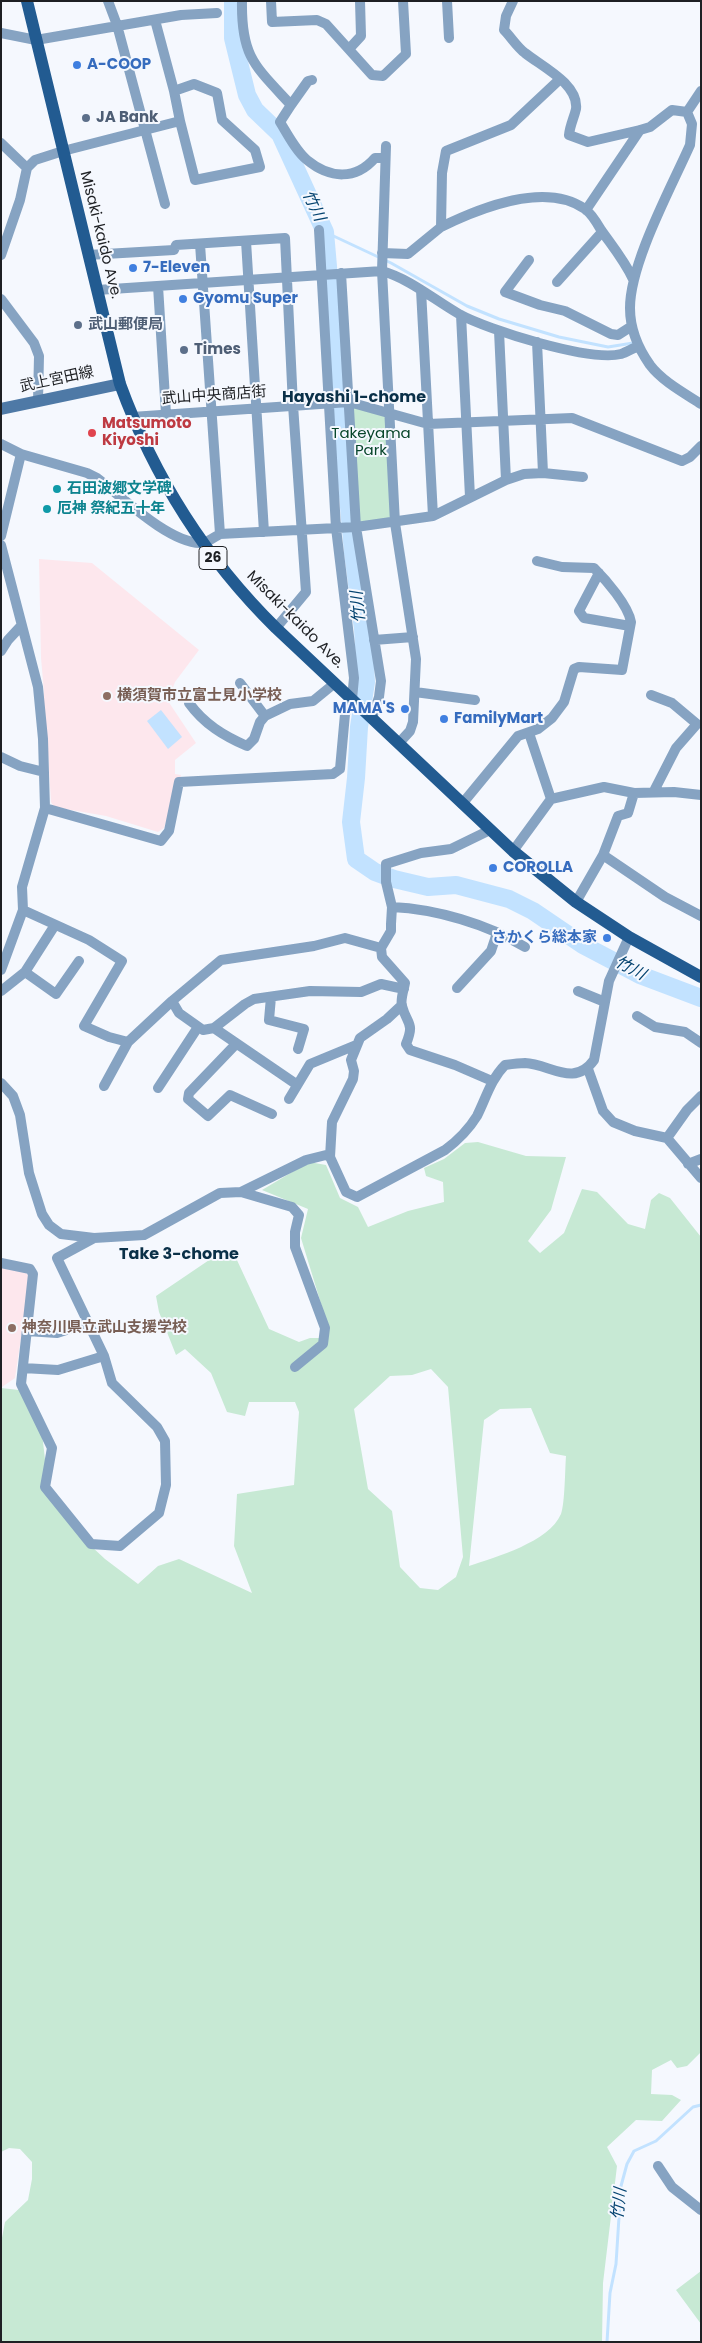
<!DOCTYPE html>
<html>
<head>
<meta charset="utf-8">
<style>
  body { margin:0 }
  #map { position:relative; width:702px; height:2343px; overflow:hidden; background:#f5f8fe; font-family:Poppins,sans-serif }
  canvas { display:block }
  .frame { position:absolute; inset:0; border:2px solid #1e2024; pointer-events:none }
</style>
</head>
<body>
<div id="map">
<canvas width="702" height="2343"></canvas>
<div class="frame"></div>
</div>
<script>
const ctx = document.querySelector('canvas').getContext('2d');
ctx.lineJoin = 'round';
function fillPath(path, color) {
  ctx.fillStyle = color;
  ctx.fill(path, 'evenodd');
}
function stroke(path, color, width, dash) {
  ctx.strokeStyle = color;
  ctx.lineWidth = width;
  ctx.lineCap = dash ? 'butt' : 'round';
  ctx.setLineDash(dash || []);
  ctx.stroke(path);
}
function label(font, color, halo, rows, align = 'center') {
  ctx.font = font + ' Poppins,"Noto Sans JP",sans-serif';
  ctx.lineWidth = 4;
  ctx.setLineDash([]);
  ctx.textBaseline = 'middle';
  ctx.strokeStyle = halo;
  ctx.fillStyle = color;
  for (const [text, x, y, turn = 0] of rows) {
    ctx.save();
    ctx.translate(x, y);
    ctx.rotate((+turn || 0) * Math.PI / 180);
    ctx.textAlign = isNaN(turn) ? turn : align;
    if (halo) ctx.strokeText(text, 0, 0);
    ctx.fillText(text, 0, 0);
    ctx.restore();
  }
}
fillPath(new Path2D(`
  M39,559L92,563L199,650L175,682L168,701L196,743L175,760V774L181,775L164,828L158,832L106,816L54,807L51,802L48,752L42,707L44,692L41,658Z
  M1,1265L25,1271L30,1278L15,1378L2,1387Z`), '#fde7ed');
fillPath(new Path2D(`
  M349,402L389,413L395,523L356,527Z
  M478,1142L526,1156L566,1157L551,1210L528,1241L540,1253L564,1233L582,1189L597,1192L628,1224L645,1229L651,1200L659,1193L670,1198L701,1237V2052L687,2066L677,2068L671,2060L652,2070L651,2094L672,2095L681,2100L662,2121L636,2120L607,2147L617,2166L603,2283L602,2342H1V2243L5,2222L28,2200L32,2179V2162L20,2149L9,2148L1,2152V1388L28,1391L41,1424L49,1495L77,1533L105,1559L138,1584L158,1566L179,1559L252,1593L234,1546L237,1494L294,1485L299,1412L295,1402H249L245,1416L227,1412L211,1373L185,1349L176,1355L159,1312L156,1296L221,1252L236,1258L269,1329L299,1342L310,1338H319L329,1330L301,1238L308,1209L262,1190L309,1162L326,1165L340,1198L358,1207L368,1227L408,1211L444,1202L443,1182L426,1176L424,1168L444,1159L465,1143ZM431,1369L448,1387L463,1557L456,1577L438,1590L420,1588L400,1567L392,1511L368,1489L354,1409L390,1376L412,1375ZM531,1408L550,1453L566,1456C565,1469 565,1503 561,1514C549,1542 496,1557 469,1566L484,1420L500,1409Z
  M701,2271V2324L676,2290Z`), '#c7e9d4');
fillPath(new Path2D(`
  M161,710L182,737L168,749L147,721Z`), '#c2e2ff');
stroke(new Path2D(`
  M325,232L391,263L467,306L499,319L559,337L608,347L633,343
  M607,2342L610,2293L616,2264L621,2186L627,2164L634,2151L656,2141L693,2107L701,2105`), '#c2e2ff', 3);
stroke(new Path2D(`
  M233,1V38L247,95L255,110L280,134L325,232L353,553L363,629L366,682L359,727L356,778L351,822L356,859L375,872L394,879L428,887L456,885L509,899L533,911L583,945L640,975L701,998`), '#c2e2ff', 18);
stroke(new Path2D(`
  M108,1L117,25L165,204
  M242,1C241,57 255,66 291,105L308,81L312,80
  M271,1L272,22L317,20L326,24L372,75L383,76L406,54L403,1
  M447,1L449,38
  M513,1L506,16L504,30C511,37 517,47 525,53C541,66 579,84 576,109C574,118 570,125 569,135L588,142L640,130L650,127L672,110L687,112L701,91
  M1,33L36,40L181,15L217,13
  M349,49L361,36L360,1
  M174,91L180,121
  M291,105L280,122C288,135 296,151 307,160C330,179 356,180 375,158H385
  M687,112L692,124L690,145C671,188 630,263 630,308C630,328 638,348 650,365C662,381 684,393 701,404
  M1,143L27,168L35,160L63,151L180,121L195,180L260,167L255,150L222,120L217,93L194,84L174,91L155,20
  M386,146L382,271L395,523L416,659L413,722L410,731L399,743
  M586,210L640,130
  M441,227C480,208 545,181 585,209C592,214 597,223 601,230C613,247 624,260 633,279
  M246,241L264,532
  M200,244L220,534
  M382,253L408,254L441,227L442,173L446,151L511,125L559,80
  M1,255L20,200L27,168
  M88,255L174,250L176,245L285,238L293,405L306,592L276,628
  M529,260L505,292L540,305L565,311L611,334L618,335L632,326
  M341,273L356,527L381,681L379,697L372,718
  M557,282L602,232
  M158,286L166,414
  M97,290L382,271C410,279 433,299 459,314C488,330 590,362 621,354C627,352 633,348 639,346
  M421,290L433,516
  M1,299L34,343L39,356L38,401
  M461,315L470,497
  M499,331L506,480
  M537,342L543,473L583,477
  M132,417L349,402L428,424L572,418L682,461L690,457L701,446
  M1,444L21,454L87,473L97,478C122,497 168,542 200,543C206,544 214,537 220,534L356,527L433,516L506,480L524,474L543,473
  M1,536L21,454
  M1,545L38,687L43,739L45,808L161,841L169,831L179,782L333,774L340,769L345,714L352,699L354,678L336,528L319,230
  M599,573L579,611L584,618L630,626
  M374,640L413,637
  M1,651L8,640L21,626
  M240,683L265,716
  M415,692L475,700
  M651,695L672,703L697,724L676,748L654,791
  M189,703C204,724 224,736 247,746L254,739L260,722L265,716L290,704L313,701L335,683
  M529,733L551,799
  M1,757L20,766L44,772
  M634,793L628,813L618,816L603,855L665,897L701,916
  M462,804L518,736L538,729L552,718L564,702L574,669L579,667L622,670L631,622C628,605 606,580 594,568L562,567L537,561
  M513,851L551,799L604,787L634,793L674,792L701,795
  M576,902L603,855
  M392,907C436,909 487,924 525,947
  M23,910L89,940L122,961L84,1026L109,1037L128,1042
  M381,948L382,957L405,983C404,989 400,1000 402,1006C407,1025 415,1022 406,1044L410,1050L455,1065L492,1081
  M1,970L23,910L22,887L45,808
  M25,972L56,994L79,961
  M457,988L491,951L497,933
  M1,991L25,972L55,925
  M578,991L605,1002
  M271,997L269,1020L304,1029L298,1049
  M172,1001L179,1013L203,1030L214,1028L245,1004L254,999L310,991L361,992L381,984L404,989
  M402,1005L387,1019L360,1038L351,1060L354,1071L353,1079L332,1122L330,1157L346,1192L357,1197L445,1150C457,1141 469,1129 477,1116C486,1098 491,1079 505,1065C512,1064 519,1063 525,1063C550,1064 574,1088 594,1060L609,981L629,937
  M637,1016L655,1027L685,1032L701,1043
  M214,1028L296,1084
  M236,1044L189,1093L188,1099L208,1116L230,1095L272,1114
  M588,1069L603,1111L613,1122L635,1131L667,1138L701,1178
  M1,1083L13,1096L20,1115L29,1173L42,1214L49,1225L61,1234L94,1238L144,1235L220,1193L241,1192L306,1160L326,1155L330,1157
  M104,1086L128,1042L172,1001L221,960L314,946L345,938L381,948L391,931V924L392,907L386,882V864L421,853L451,849L490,830
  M158,1088L198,1027
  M289,1099L310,1064L356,1045
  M667,1138L687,1110L701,1096
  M688,1164L701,1159
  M241,1192L292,1207L299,1215L295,1232V1247L325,1328L323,1344L295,1367
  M1,1263L30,1269L33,1274L21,1384L52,1448L45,1487L91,1544L120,1546L159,1513L166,1485L165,1441L157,1427L112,1383L104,1356L57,1258L94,1238
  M27,1331L57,1333L88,1323
  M23,1368L58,1370L104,1356
  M658,2166L672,2187L701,2210`), '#86a3c2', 10);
stroke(new Path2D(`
  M1,409L120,384`), '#4e79a6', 12);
stroke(new Path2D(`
  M27,1L120,384C154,477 206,559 276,628L513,851L576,902L629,937L701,977`), '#225b91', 12);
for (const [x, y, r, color] of [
  [77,65,5,"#3f7fe0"],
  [86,118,5,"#5c6f8a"],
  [133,268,5,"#3f7fe0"],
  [183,299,5,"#3f7fe0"],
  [78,325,5,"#5c6f8a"],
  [184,350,5,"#5c6f8a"],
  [92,433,5,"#e0444e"],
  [57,489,5,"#0f9aa8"],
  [47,509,5,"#0f9aa8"],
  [107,696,5,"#8d6e63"],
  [405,709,5,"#3f7fe0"],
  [444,719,5,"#3f7fe0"],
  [493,868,5,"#3f7fe0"],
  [607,938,5,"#3f7fe0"],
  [12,1328,5,"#8d6e63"]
]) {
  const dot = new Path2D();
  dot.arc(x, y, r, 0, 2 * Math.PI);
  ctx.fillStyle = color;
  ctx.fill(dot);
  stroke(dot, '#f5f8fe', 2);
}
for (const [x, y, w] of [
  [213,558,28]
]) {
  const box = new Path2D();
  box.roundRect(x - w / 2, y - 11.5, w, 23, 4);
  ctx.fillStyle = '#f5f8fe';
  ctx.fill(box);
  stroke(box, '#1e2024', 1);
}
label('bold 14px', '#1e2024', null, [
  ["26",213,558]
]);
label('bold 15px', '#366cbe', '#f5f8fe', [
  ["A-COOP",87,65],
  ["7-Eleven",143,268],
  ["Gyomu Super",193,299],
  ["MAMA'S",395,709,"right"],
  ["FamilyMart",454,719],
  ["COROLLA",503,868],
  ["さかくら総本家",597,938,"right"]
], 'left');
label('bold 15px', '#4e5e75', '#f5f8fe', [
  ["JA Bank",96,118],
  ["武山郵便局",88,325],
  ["Times",194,350]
], 'left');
label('15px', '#1e2024', '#f5f8fe', [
  ["Misaki-kaido Ave.",100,235,76],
  ["武上宮田線",57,380,-12],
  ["武山中央商店街",214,396,-4],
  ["Misaki-kaido Ave.",295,620,45]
]);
label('bold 15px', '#be3a42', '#f5f8fe', [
  ["Matsumoto",102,424],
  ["Kiyoshi",102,441]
], 'left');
label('15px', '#07452a', '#f5f8fe', [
  ["Takeyama",371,434],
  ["Park",371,451]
]);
label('bold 15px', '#0d838f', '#f5f8fe', [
  ["石田波郷文学碑",67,489],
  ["厄神 祭紀五十年",57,509]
], 'left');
label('bold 15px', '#785e54', '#f5f8fe', [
  ["横須賀市立富士見小学校",117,696],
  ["神奈川県立武山支援学校",22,1328]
], 'left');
label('italic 16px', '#044370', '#f5f8fe', [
  ["竹川",313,206,65],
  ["竹川",359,607,-95],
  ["竹川",630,969,28],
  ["竹川",620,2204,-84]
]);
label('bold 16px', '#0a3048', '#f5f8fe', [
  ["Hayashi 1-chome",354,398],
  ["Take 3-chome",179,1255]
]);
</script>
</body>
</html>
